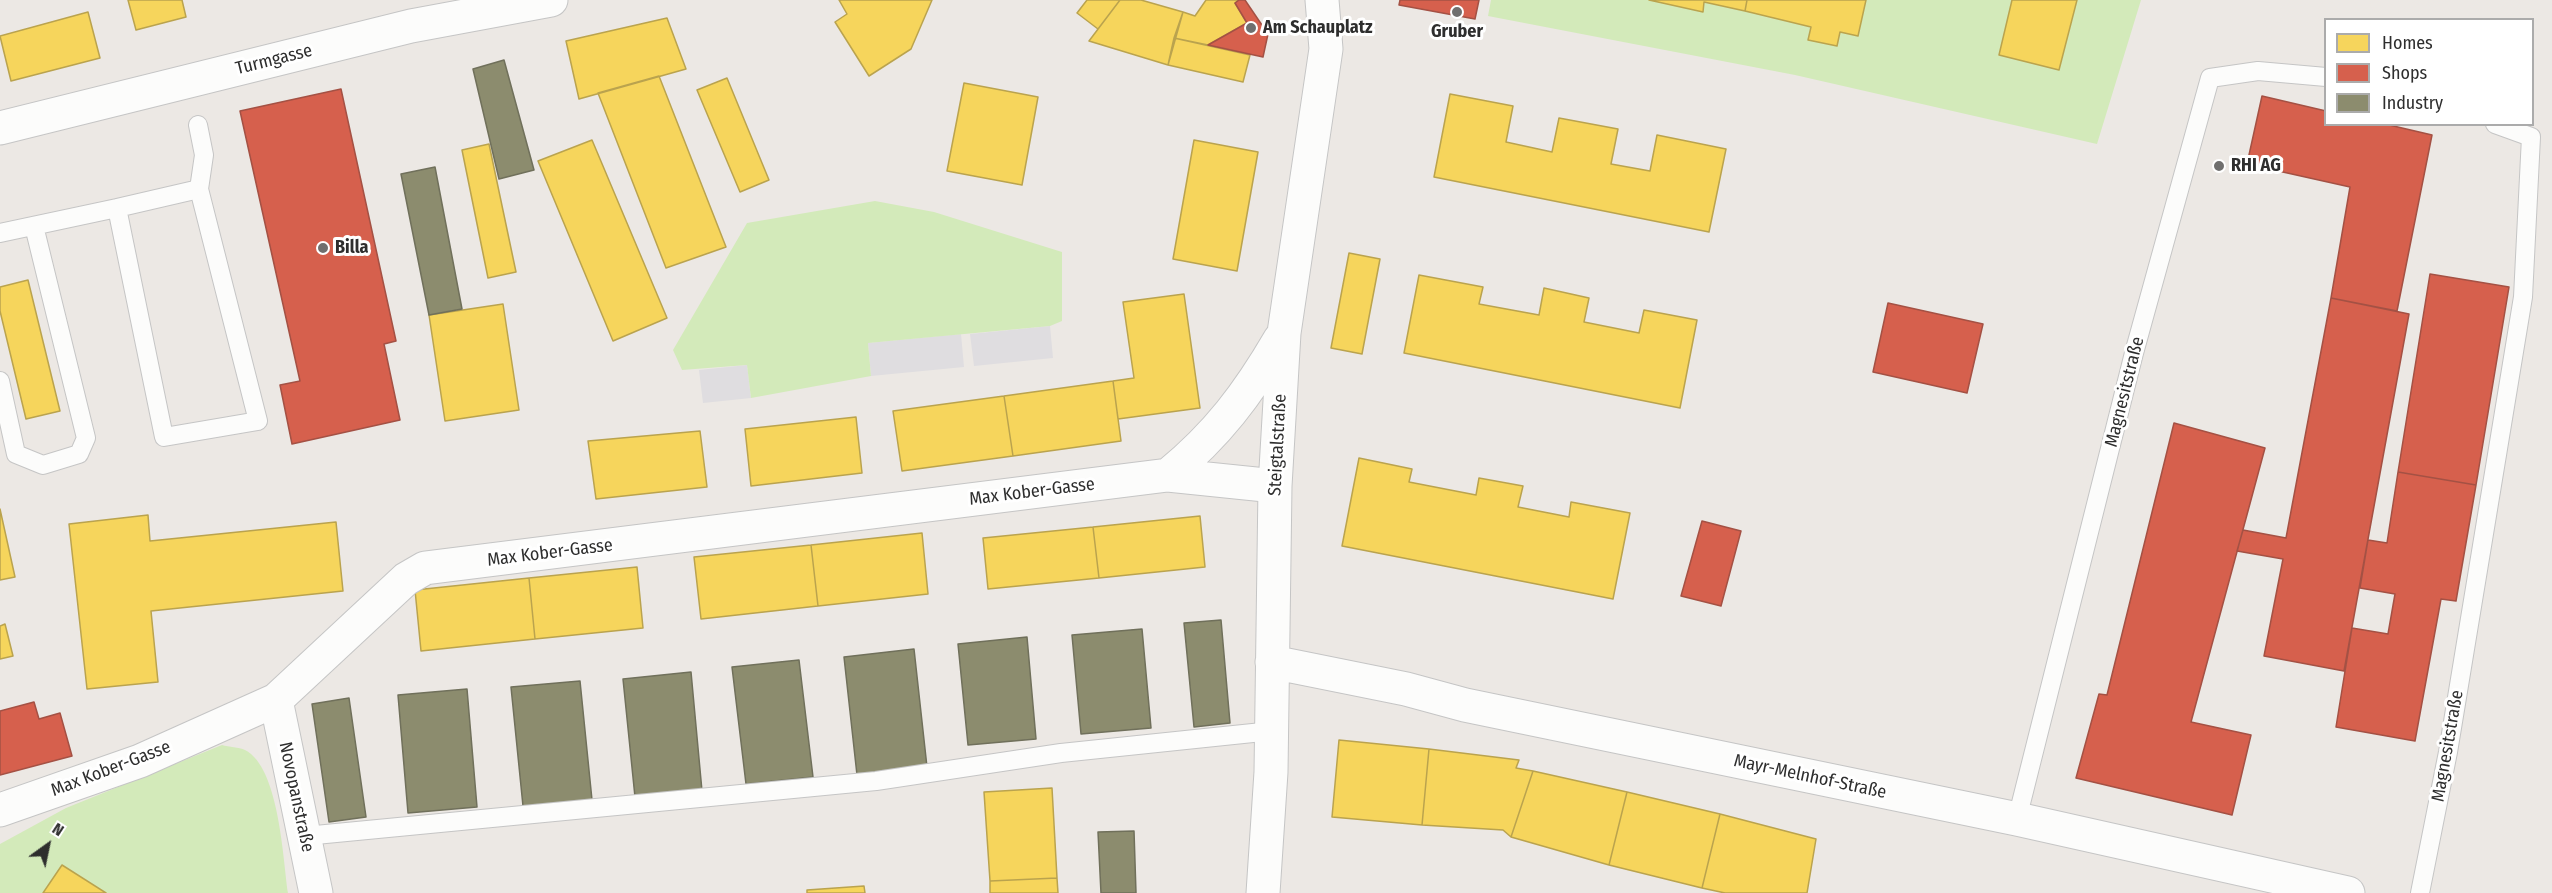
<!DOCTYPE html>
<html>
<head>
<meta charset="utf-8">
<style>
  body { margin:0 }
  #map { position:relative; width:2552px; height:893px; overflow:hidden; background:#ece8e4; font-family:"Fira Sans Condensed",sans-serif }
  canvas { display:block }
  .legend { position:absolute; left:2324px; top:18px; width:210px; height:108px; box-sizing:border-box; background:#fff; border:2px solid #ababab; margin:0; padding:8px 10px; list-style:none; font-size:18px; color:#2e2e2e }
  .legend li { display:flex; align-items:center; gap:12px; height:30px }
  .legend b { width:30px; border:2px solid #ababab }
  .north { position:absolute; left:18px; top:815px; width:60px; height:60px; -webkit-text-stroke:4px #fff; paint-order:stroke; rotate:33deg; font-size:16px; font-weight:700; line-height:24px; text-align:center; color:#2e2e2e }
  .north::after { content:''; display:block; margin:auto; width:21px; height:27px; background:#2e2e2e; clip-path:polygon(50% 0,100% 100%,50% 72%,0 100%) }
</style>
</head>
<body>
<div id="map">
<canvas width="2552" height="893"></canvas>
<ul class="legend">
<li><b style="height:16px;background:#f6d55c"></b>Homes</li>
<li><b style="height:16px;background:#d6604d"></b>Shops</li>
<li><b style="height:16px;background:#8c8c6e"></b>Industry</li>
</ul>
<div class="north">N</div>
</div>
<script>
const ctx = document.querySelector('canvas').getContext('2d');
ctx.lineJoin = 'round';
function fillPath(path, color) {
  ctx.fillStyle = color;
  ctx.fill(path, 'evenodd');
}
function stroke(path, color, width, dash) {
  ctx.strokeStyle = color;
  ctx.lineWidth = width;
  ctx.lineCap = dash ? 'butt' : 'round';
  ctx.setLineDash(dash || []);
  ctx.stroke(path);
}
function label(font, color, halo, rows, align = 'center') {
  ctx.font = font + ' "Fira Sans Condensed",sans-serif';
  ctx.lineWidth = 6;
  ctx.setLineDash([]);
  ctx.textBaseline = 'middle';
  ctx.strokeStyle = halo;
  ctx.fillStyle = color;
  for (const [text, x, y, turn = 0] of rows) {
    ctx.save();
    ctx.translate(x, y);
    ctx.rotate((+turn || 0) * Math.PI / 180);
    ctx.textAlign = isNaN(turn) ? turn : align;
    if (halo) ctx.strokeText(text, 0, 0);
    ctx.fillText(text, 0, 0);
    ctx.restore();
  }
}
fillPath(new Path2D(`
  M1050,326L1053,358L974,366L970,334Z
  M961,334L964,367L871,376L868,343Z
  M747,365L751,398L703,403L699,370Z`), '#dfdde0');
fillPath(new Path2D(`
  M1491,0H2141L2097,144L1795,75L1488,16Z
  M875,201L934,212L1062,252V321L1050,326L868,343L871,376L751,398L747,365L682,370L673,350L747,223Z
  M222,745C229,747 239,747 245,750C279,767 283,858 288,893H0V844L66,808Z`), '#d3eaba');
const homes = new Path2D(`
  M128,0H182L186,17L136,30Z
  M839,0H932L911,49L869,76L835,22L847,14Z
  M1087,0H1120L1098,29L1077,13Z
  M1120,0H1141L1183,12L1168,65L1089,41Z
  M1206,0H1239L1235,3L1247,23L1208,45L1174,38L1183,12L1195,16Z
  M1649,0H1747L1745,11L1704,2L1703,12Z
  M1747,0H1866L1858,36L1840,32L1837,46L1808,40L1811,27L1745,11Z
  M2012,0H2077L2059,70L1999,55Z
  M88,12L100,58L11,81L0,36Z
  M667,18L686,69L579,99L566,41Z
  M1174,38L1250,55L1243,82L1168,65Z
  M659,76L726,247L666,268L598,93Z
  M727,78L769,180L740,192L697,90Z
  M964,83L1038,97L1022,185L947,171Z
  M1450,94L1513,106L1506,142L1552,152L1559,118L1618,129L1611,164L1650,171L1657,135L1726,149L1709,232L1434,177Z
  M592,140L667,318L613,341L538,161Z
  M1194,140L1258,152L1237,271L1173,259Z
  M489,144L516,272L488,278L462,150Z
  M1349,253L1380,259L1362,354L1331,348Z
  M1419,275L1483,287L1479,304L1539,315L1544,288L1589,298L1584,322L1639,333L1644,310L1697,320L1680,408L1404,353Z
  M28,280L60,411L26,419L0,311V287Z
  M1184,294L1200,408L1118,419L1113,381L1134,378L1123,302Z
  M503,304L519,410L445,421L429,315Z
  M1113,381L1121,441L1013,456L1004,396Z
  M1004,396L1013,456L902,471L893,411Z
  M856,417L862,473L751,486L745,429Z
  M700,431L707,487L596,499L588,441Z
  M1359,458L1412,469L1409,482L1476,495L1479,478L1523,486L1518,507L1569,517L1571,502L1630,513L1613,599L1342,546Z
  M0,509L15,577L0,580Z
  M148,515L150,541L336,522L343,591L151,611L158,682L87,689L69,524Z
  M1200,516L1205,567L1099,578L1093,527Z
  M1093,527L1099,578L988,589L983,538Z
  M922,533L928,594L818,606L811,545Z
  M811,545L818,606L701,619L694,557Z
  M637,567L643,628L535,639L529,578Z
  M529,578L535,639L421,651L415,590Z
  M5,624L13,656L0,659V626Z
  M1339,740L1429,749L1422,825L1332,817Z
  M1429,749L1519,760L1516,768L1533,771L1511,837L1503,830L1422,825Z
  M1533,771L1627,792L1609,865L1511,837Z
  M1052,788L1057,878L990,881L984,792Z
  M1627,792L1720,814L1702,888L1609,865Z
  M1720,814L1816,839L1807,893H1725L1702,888Z
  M62,865L106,893H43Z
  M1057,878L1058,893H990V881Z
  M864,886L865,893H807V890Z`);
fillPath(homes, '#f6d55c');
stroke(homes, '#baa34e', 1.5);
const shops = new Path2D(`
  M1239,0H1245L1268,34L1263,57L1208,45L1247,23L1235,3Z
  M1400,0H1479L1475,19L1399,5Z
  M341,89L396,341L384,344L400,420L292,444L280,385L300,381L240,111Z
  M2262,96L2326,111V124H2385L2432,135L2397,311L2331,298L2350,187L2247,164Z
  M2430,274L2509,287L2476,485L2398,472Z
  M2331,298L2409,314L2344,671L2264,656L2283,559L2237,551L2243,530L2286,538Z
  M1888,303L1983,324L1967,393L1873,372Z
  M2174,423L2265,448L2191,722L2251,735L2232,815L2076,778L2099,694L2107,695Z
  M2398,472L2476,485L2456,601L2441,599L2415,741L2336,727L2352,628L2388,634L2395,594L2360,588L2368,540L2387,543Z
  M1702,521L1741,531L1721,606L1681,596Z
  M34,702L39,719L60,713L72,756L0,775V711Z`);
fillPath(shops, '#d6604d');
stroke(shops, '#a45144', 1.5);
const industry = new Path2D(`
  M504,60L534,170L499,179L473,69Z
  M435,167L462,309L429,315L401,174Z
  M1221,620L1230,723L1194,727L1184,623Z
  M1142,629L1151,728L1081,734L1072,635Z
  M1027,637L1036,739L968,745L958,644Z
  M914,649L927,767L857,775L844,657Z
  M799,660L813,777L746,784L732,667Z
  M691,672L702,791L635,797L623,679Z
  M580,681L592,800L523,806L511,687Z
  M467,689L477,807L408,813L398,695Z
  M349,698L366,817L329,822L312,704Z
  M1134,831L1136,893H1101L1098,832Z`);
fillPath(industry, '#8c8c6e');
stroke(industry, '#70705b', 1.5);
const service = new Path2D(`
  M198,125L204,155L199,189L258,421L164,437L117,208L199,189
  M0,233L117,208
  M0,381L16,454L43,465L79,454L86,438L34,226
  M2017,819L2134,353L2210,78L2258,71L2326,77
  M305,836L876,781L1061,753L1272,731
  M2420,893L2448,752L2523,297L2531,137L2495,124`);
const minor = new Path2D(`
  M1168,475C1217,435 1248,394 1280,339
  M1272,662L1406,689L1465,705L2017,819L2348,893
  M276,700L316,893
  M0,810L140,761L276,700L406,579L425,568L1168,475L1275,486
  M1263,893L1271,772L1275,486L1284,333L1326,49L1322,0`);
const secondary = new Path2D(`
  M0,128L411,26L551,0`);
stroke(service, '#c5c5c5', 20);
stroke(minor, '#c5c5c5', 35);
stroke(secondary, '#c5c5c5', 35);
stroke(service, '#fcfcfb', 18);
stroke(minor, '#fcfcfb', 33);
stroke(secondary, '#fcfcfb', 33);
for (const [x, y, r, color] of [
  [1457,12,6,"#706f6e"],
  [1251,28,6,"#706f6e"],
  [2219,166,6,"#706f6e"],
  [323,248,6,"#706f6e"]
]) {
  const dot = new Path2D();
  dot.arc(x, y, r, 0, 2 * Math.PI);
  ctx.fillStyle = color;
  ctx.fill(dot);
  stroke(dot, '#fff', 2);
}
label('bold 18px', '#2e2e2e', '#fff', [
  ["Am Schauplatz",1263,28],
  ["Gruber",1457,32,"center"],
  ["RHI AG",2231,166],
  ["Billa",335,248]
], 'left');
label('18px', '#2e2e2e', '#fff', [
  ["Turmgasse",274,60,-14],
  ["Magnesitstraße",2125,392,-76],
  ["Steigtalstraße",1278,445,-87],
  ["Max Kober-Gasse",1032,492,-7],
  ["Max Kober-Gasse",550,553,-7],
  ["Magnesitstraße",2448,746,-80],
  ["Max Kober-Gasse",111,769,-21],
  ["Mayr-Melnhof-Straße",1810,777,12],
  ["Novopanstraße",296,797,78]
]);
</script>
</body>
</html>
